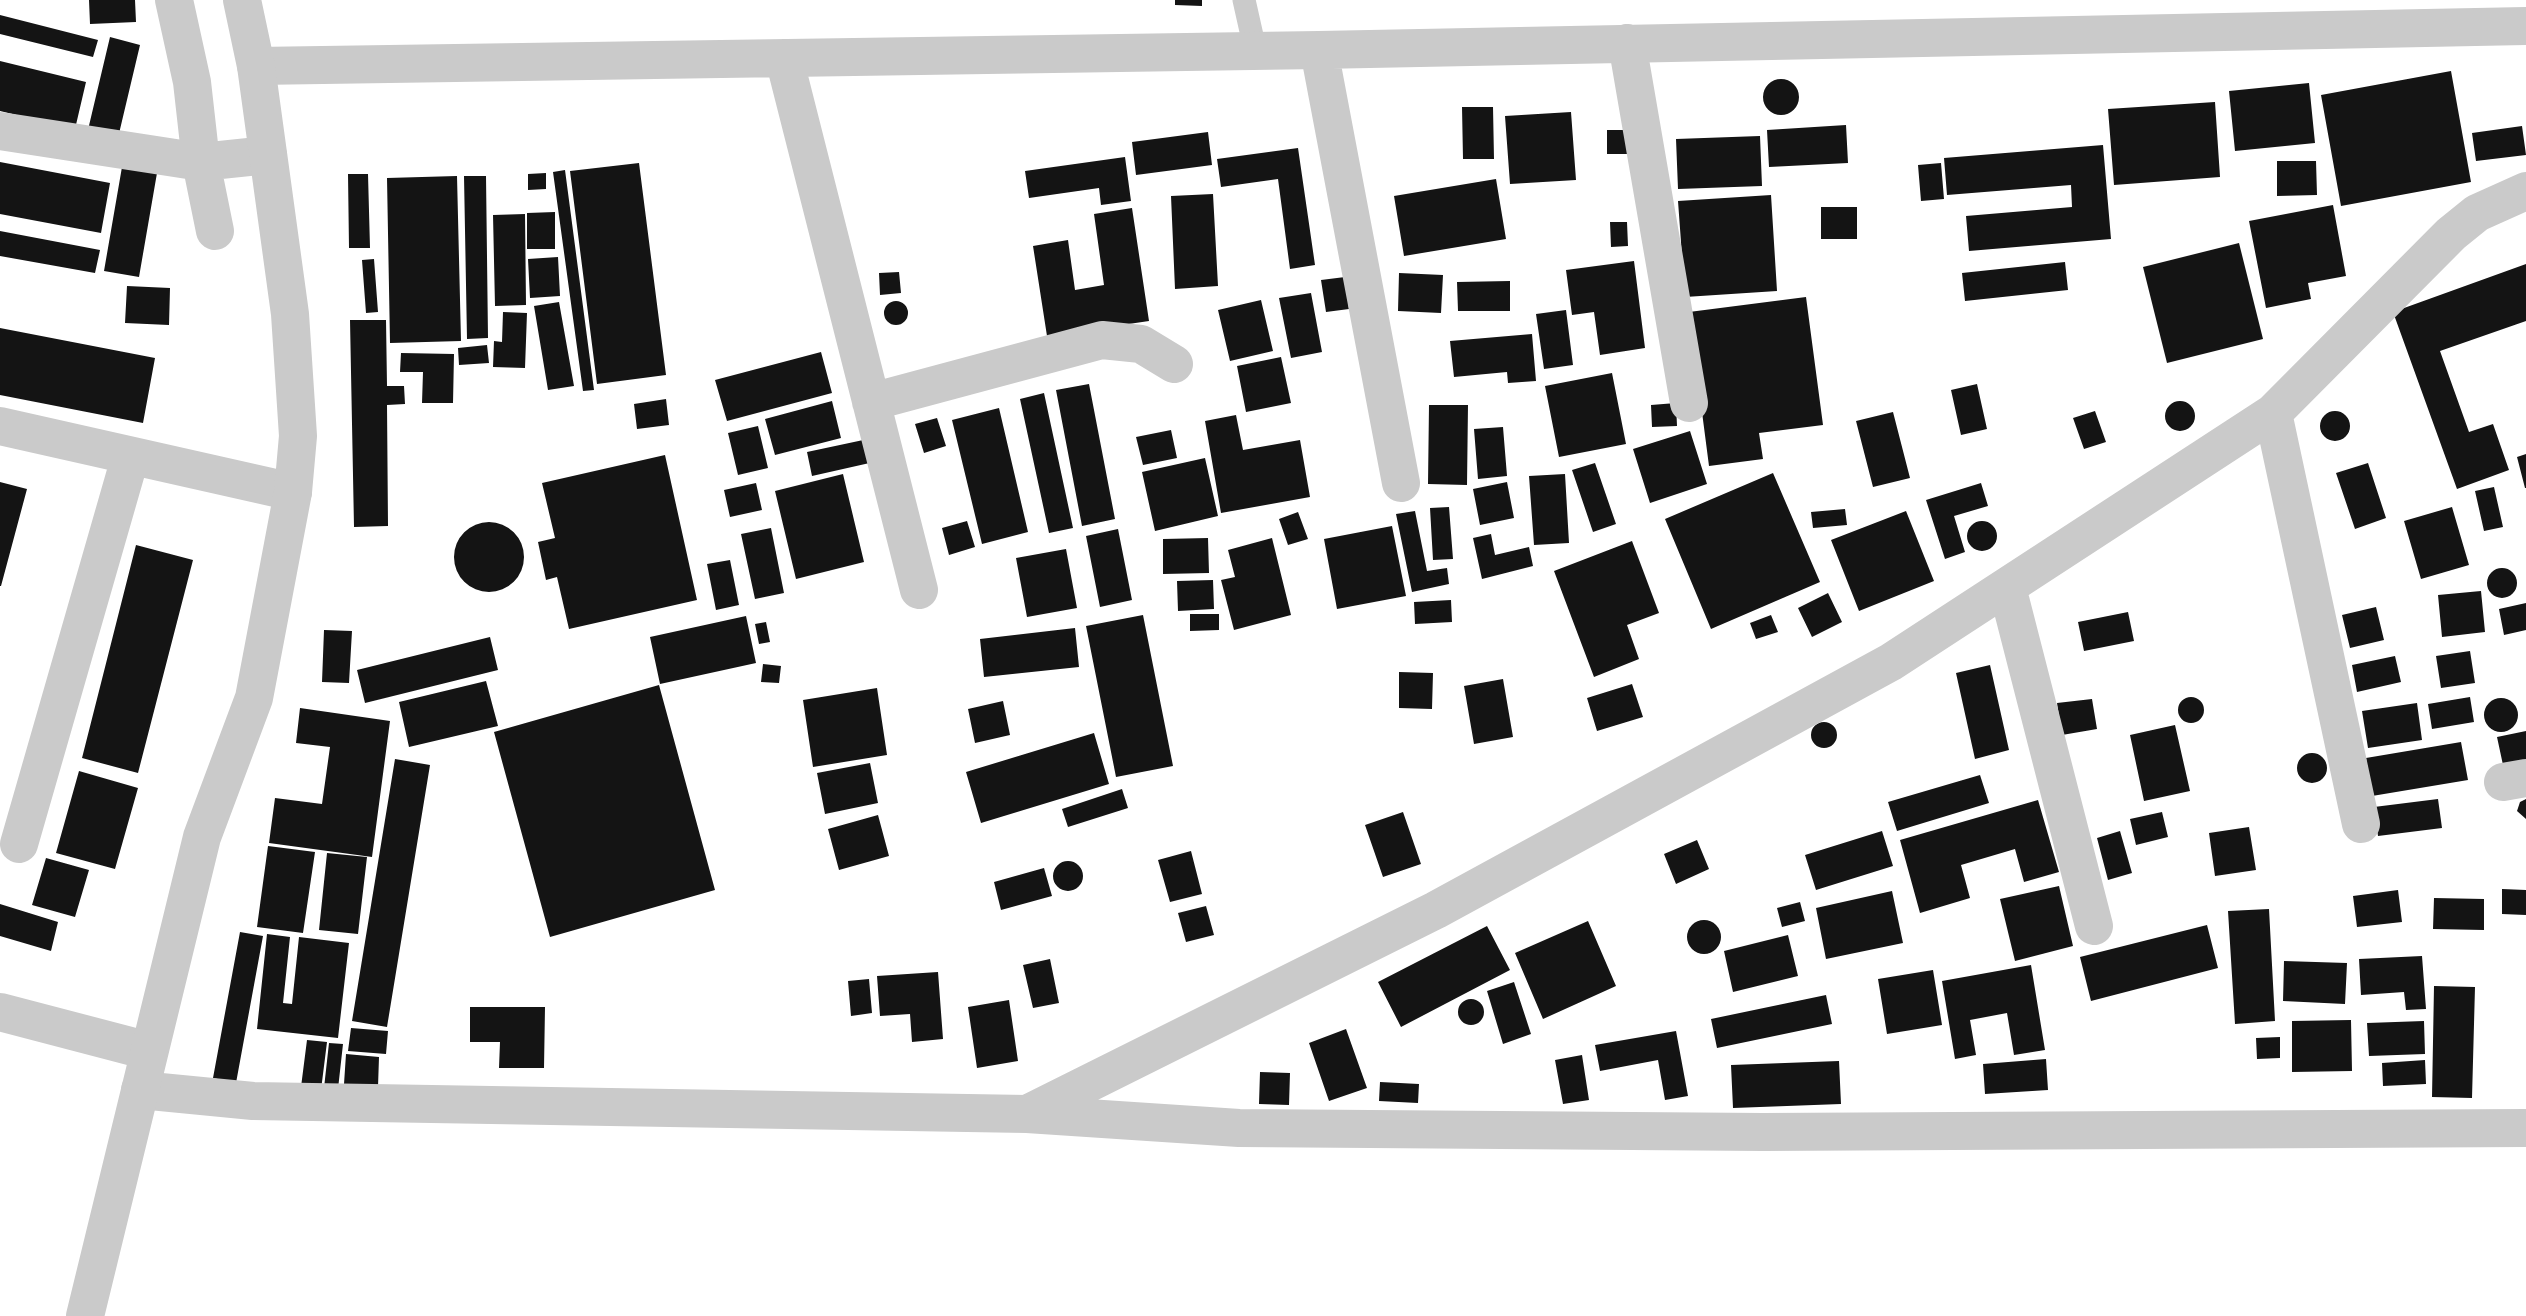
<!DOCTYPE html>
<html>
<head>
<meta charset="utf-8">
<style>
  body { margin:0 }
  canvas { display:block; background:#fff }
</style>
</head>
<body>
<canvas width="2526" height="1316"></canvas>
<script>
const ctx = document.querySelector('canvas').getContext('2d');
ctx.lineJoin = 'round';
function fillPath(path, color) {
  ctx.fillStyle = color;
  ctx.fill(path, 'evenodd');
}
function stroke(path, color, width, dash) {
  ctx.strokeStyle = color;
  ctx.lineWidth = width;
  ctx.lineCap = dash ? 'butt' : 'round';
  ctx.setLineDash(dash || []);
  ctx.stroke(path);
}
fillPath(new Path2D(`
  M89,0H135L136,22L90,24Z
  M1175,0H1202V6L1175,5Z
  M0,15L98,40L93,57L0,34Z
  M110,37L140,45L117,142L87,134Z
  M0,61L86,82L75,129L0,111Z
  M2451,71L2471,182L2341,206L2321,95Z
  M1763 97a18 18 0 1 1 36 0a18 18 0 1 1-36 0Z
  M2309,83L2315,143L2235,151L2229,91Z
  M2215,102L2220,177L2114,185L2108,109Z
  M1462,107H1493L1494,159H1463Z
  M1571,112L1576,180L1510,184L1505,116Z
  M1846,125L1848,163L1769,167L1767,130Z
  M2522,126L2526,155L2476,161L2472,133Z
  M1607,130H1629L1628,154H1607Z
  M1208,132L1212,165L1136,175L1132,142Z
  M1760,136L1762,186L1678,189L1676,139Z
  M2103,145L2111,239L1969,251L1966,216L2072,207L2071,185L1947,195L1944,158Z
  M1298,148L1315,265L1290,269L1278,179L1221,187L1217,159Z
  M1125,157L1131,201L1101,205L1099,188L1029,198L1025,171Z
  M2277,161H2316L2317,195L2277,196Z
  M0,162L110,183L101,233L0,214Z
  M639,163L666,375L597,384L570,171Z
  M1941,163L1944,199L1921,201L1918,165Z
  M122,167L157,173L139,277L104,271Z
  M565,170L594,390L583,391L553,172Z
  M546,173V189L528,190V174Z
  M348,174H368L370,248H349Z
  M457,176L461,341L390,343L387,178Z
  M464,176H486L488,338L467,339Z
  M1496,179L1506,239L1404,256L1394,196Z
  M1213,194L1218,286L1175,289L1171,196Z
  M1771,195L1777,291L1685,297L1678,201Z
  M2333,205L2346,276L2308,283L2311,299L2266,308L2249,221Z
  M1821,207H1857V239H1821Z
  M1132,208L1149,321L1047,336L1033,246L1068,240L1075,290L1104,285L1094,214Z
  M555,212V249H527V213Z
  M525,214L526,305L495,306L493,215Z
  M1610,222H1627L1628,246L1611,247Z
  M0,231L100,250L95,273L0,256Z
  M2239,243L2263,339L2167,363L2143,267Z
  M558,257L560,296L530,298L528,259Z
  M374,259L378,312L366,313L362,260Z
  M1634,261L1645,348L1600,355L1594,312L1572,315L1566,270Z
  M2065,262L2068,290L1965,301L1962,273Z
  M2526,264V321L2440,351L2469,432L2493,424L2509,470L2457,489L2393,312Z
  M899,272L901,293L880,295L879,273Z
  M1399,273L1443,275L1441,313L1398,311Z
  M1345,277L1349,309L1326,312L1321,280Z
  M1510,281V311H1458L1457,282Z
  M127,286L170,288L169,325L125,323Z
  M1311,293L1322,352L1291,358L1279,298Z
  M1806,297L1823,425L1759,433L1763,459L1709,466L1689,312Z
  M1261,300L1273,351L1230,361L1218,310Z
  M884 313a12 12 0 1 1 24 0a12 12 0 1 1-24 0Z
  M559,302L574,386L548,390L534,306Z
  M1566,310L1573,365L1544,369L1536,314Z
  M503,312L527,313L525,368L493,367L494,341L502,342Z
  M350,320H386L387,386H404L405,404L387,405L388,526L354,527Z
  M0,328L155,358L143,423L0,395Z
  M1532,334L1536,381L1508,383L1507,372L1454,377L1450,341Z
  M487,345L489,363L459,365L458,348Z
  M821,352L832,393L727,421L715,380Z
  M401,353L454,354L453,403H422L423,372H400Z
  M1281,357L1291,403L1246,412L1237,366Z
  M1612,373L1626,444L1559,457L1545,386Z
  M1089,384L1115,519L1082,526L1056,390Z
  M1977,384L1987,429L1961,435L1951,390Z
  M1044,393L1073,528L1049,533L1020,399Z
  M666,399L669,425L637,429L634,404Z
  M832,401L841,438L775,455L765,419Z
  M2165 416a15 15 0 1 1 30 0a15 15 0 1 1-30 0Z
  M1676,403L1677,426L1652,427L1651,405Z
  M1429,405H1468L1467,485L1428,484Z
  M999,408L1028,532L982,544L952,420Z
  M2095,411L2106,442L2084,449L2073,418Z
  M2320 426a15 15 0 1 1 30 0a15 15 0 1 1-30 0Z
  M1893,412L1910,478L1873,487L1856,421Z
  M1236,415L1243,450L1300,440L1310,497L1221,513L1205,421Z
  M937,418L946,446L924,453L915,424Z
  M758,426L768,468L738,475L728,433Z
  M1503,427L1507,476L1478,479L1474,429Z
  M1171,430L1177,458L1143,465L1136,437Z
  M1690,431L1707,484L1650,503L1633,449Z
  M868,439L874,462L812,476L807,452Z
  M2526,454V488H2525L2517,457Z
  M665,455L697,600L569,629L557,577L546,580L538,542L555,538L542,483Z
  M1205,458L1218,516L1155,531L1142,472Z
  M1595,463L1616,524L1593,532L1572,470Z
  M2368,463L2386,518L2355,529L2336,473Z
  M1773,473L1820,582L1711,629L1665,519Z
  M843,474L864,562L796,579L775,491Z
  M1565,474L1569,543L1534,545L1529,476Z
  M0,482L27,489L1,586H0Z
  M1507,482L1514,518L1480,525L1473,489Z
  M756,483L762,510L730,517L724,490Z
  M1981,483L1988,506L1954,516L1965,552L1945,559L1926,500Z
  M2494,487L2503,527L2484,531L2475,491Z
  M1449,507L1453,559L1433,560L1430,508Z
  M2452,507L2469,565L2421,579L2404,521Z
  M1845,509L1847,525L1813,528L1811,512Z
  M1415,511L1427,571L1447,568L1449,584L1412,592L1396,514Z
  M1906,511L1934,581L1859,611L1831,540Z
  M1298,512L1308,539L1288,545L1279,519Z
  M1967 536a15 15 0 1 1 30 0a15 15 0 1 1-30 0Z
  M967,521L975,547L949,555L942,528Z
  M454 557a35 35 0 1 1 70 0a35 35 0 1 1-70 0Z
  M1392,526L1406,596L1337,609L1324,539Z
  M771,528L784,593L755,599L741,534Z
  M1118,529L1132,600L1100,607L1086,536Z
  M1491,534L1495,555L1529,547L1533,566L1482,579L1473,538Z
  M1208,538L1209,573L1163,574V539Z
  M1272,538L1291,615L1234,630L1221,580L1235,577L1228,550Z
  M1632,541L1659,613L1627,625L1639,659L1594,677L1554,571Z
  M136,545L193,560L138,773L82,758Z
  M1066,549L1077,608L1027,617L1016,558Z
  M730,560L739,605L716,610L707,564Z
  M2487 583a15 15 0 1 1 30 0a15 15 0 1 1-30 0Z
  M1213,580L1214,609L1178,611L1177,581Z
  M2481,591L2485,632L2442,637L2438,595Z
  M1828,593L1842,622L1812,637L1798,608Z
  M1451,600L1452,622L1415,624L1414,602Z
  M2526,603V630L2504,635L2499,609Z
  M2376,607L2384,640L2350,648L2342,615Z
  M2128,612L2134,641L2084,651L2078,622Z
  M1190,614H1219V630L1190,631Z
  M1143,615L1173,766L1116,777L1086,626Z
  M1771,615L1778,632L1756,639L1750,623Z
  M746,616L756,663L660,684L650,637Z
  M766,622L770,642L759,644L755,624Z
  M1075,628L1079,667L984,677L980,639Z
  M324,630L352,631L349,683L322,682Z
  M490,637L498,670L365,703L357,670Z
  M2470,651L2475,683L2441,688L2436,656Z
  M2395,656L2401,682L2357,692L2352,665Z
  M763,664L781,666L779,683L761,682Z
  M1990,665L2009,750L1975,759L1956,673Z
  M1399,672L1433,673L1432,709L1399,708Z
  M1503,679L1513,737L1474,744L1464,686Z
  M486,681L498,726L409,747L399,702Z
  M1632,684L1643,717L1597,731L1587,698Z
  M659,685L715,890L550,937L494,732Z
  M877,688L887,755L813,767L803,700Z
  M2178 710a13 13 0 1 1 26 0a13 13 0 1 1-26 0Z
  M2470,697L2474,722L2432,729L2428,704Z
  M2484 715a17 17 0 1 1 34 0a17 17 0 1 1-34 0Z
  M2092,699L2097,729L2062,735L2057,703Z
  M1003,701L1010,735L975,743L968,709Z
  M2417,703L2422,740L2368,748L2362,711Z
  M300,708L390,721L372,857L269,843L275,798L322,804L330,747L296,743Z
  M1811 735a13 13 0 1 1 26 0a13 13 0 1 1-26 0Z
  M2175,725L2190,791L2144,801L2130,735Z
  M2526,731V760L2503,765L2497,737Z
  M1094,733L1109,784L981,823L966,772Z
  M2461,742L2468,780L2372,796L2366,758Z
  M2297 768a15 15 0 1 1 30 0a15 15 0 1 1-30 0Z
  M395,759L430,765L387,1027L352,1021Z
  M870,763L878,803L825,814L817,773Z
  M79,771L138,788L115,869L56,853Z
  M1980,775L1989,803L1897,831L1888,802Z
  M1122,789L1128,808L1068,827L1062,809Z
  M2438,799L2442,828L2378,836L2374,807Z
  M2526,799V819L2517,811L2520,802Z
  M2038,800L2059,872L2024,882L2015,849L1961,865L1970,898L1920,913L1900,840Z
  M1403,812L1421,864L1383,877L1365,825Z
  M2162,812L2168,837L2136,845L2130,819Z
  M878,815L889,856L839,870L828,829Z
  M2249,827L2256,870L2215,876L2209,833Z
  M1882,831L1893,866L1816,890L1805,855Z
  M2120,831L2132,873L2108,880L2097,838Z
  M1697,840L1709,869L1676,884L1664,854Z
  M268,846L315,852L303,933L257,927Z
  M1191,851L1202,894L1170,902L1158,860Z
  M327,853L367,857L358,934L319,930Z
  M46,858L89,870L75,917L32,905Z
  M1053 876a15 15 0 1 1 30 0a15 15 0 1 1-30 0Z
  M1044,868L1052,896L1001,910L994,882Z
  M2059,886L2073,946L2015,961L2000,899Z
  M2502,889L2526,890V915L2502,914Z
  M2398,890L2402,922L2357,927L2353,896Z
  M1892,891L1903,943L1826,959L1816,908Z
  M2434,898L2484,899V930L2433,929Z
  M1800,902L1805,921L1782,927L1777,908Z
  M0,904L58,922L51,951L0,936Z
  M1206,906L1214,935L1186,942L1178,913Z
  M2269,909L2275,1021L2235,1024L2228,911Z
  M1687 937a17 17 0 1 1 34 0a17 17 0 1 1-34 0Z
  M1588,921L1616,986L1543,1019L1515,953Z
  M2207,925L2218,968L2091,1001L2080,957Z
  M1487,926L1510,970L1401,1027L1378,982Z
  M240,932L263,936L236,1083L213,1078Z
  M267,934L290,937L283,1003L292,1004L299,937L349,943L338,1038L257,1029Z
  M1788,935L1798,976L1733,992L1724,951Z
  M2422,956L2426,1009L2406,1010L2404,992L2361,995L2359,959Z
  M1050,959L1059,1003L1033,1008L1023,965Z
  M2284,961L2347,963L2345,1004L2283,1001Z
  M2031,965L2045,1050L2014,1055L2007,1013L1970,1020L1976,1055L1955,1059L1942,981Z
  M1933,970L1942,1025L1887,1034L1878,979Z
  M938,972L943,1039L912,1042L910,1014L880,1016L877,976Z
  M869,979L872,1013L851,1016L848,981Z
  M1514,982L1531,1034L1503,1044L1487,991Z
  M2434,986L2475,987L2472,1098L2432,1097Z
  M1826,995L1832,1024L1717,1048L1711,1019Z
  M1458 1012a13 13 0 1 1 26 0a13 13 0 1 1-26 0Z
  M1009,1000L1018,1061L977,1068L968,1007Z
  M470,1007H545L544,1068H499L500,1042H470Z
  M2351,1020L2352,1071L2292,1072V1021Z
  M2424,1021L2425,1054L2369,1056L2367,1023Z
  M351,1028L388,1031L386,1054L348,1051Z
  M1346,1029L1367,1088L1329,1101L1309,1043Z
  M1676,1031L1688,1096L1665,1100L1658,1060L1600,1071L1595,1045Z
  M2280,1037V1058L2257,1059L2256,1038Z
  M307,1040L327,1042L321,1090L301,1087Z
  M329,1043L343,1044L338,1089L324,1088Z
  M346,1054L379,1057L378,1087L344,1084Z
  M1582,1055L1589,1100L1563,1104L1555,1060Z
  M2046,1059L2048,1090L1985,1094L1983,1064Z
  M2425,1060L2426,1084L2383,1086L2382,1063Z
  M1839,1061L1841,1104L1733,1108L1731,1065Z
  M1260,1072L1290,1073L1289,1105L1259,1104Z
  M1380,1082L1419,1084L1418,1103L1379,1101Z`), '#141414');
stroke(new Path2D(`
  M1244,0L1255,49`), '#cacaca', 23);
stroke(new Path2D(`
  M174,0L192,82L201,162L215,231
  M1627,43L1689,403
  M1319,50L1401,483
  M784,58L919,590
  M256,66L1319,50L2526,26
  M0,131L201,162L268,155
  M871,402L1102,340L1141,344L1174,364
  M2273,413L2361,824
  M0,426L293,492
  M2007,587L2094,926
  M2503,782L2526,778
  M19,844L130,458
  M0,1012L149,1051
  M140,1090L253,1101L1027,1114L1239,1128L1763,1132L2526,1128
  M1029,1113L1436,910L1891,662L2273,413L2451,234L2477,213L2526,191`), '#cacaca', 38);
stroke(new Path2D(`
  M85,1316L202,837L254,698L293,492L298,436L290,314L256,66L242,0`), '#cacaca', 38);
</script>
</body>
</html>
